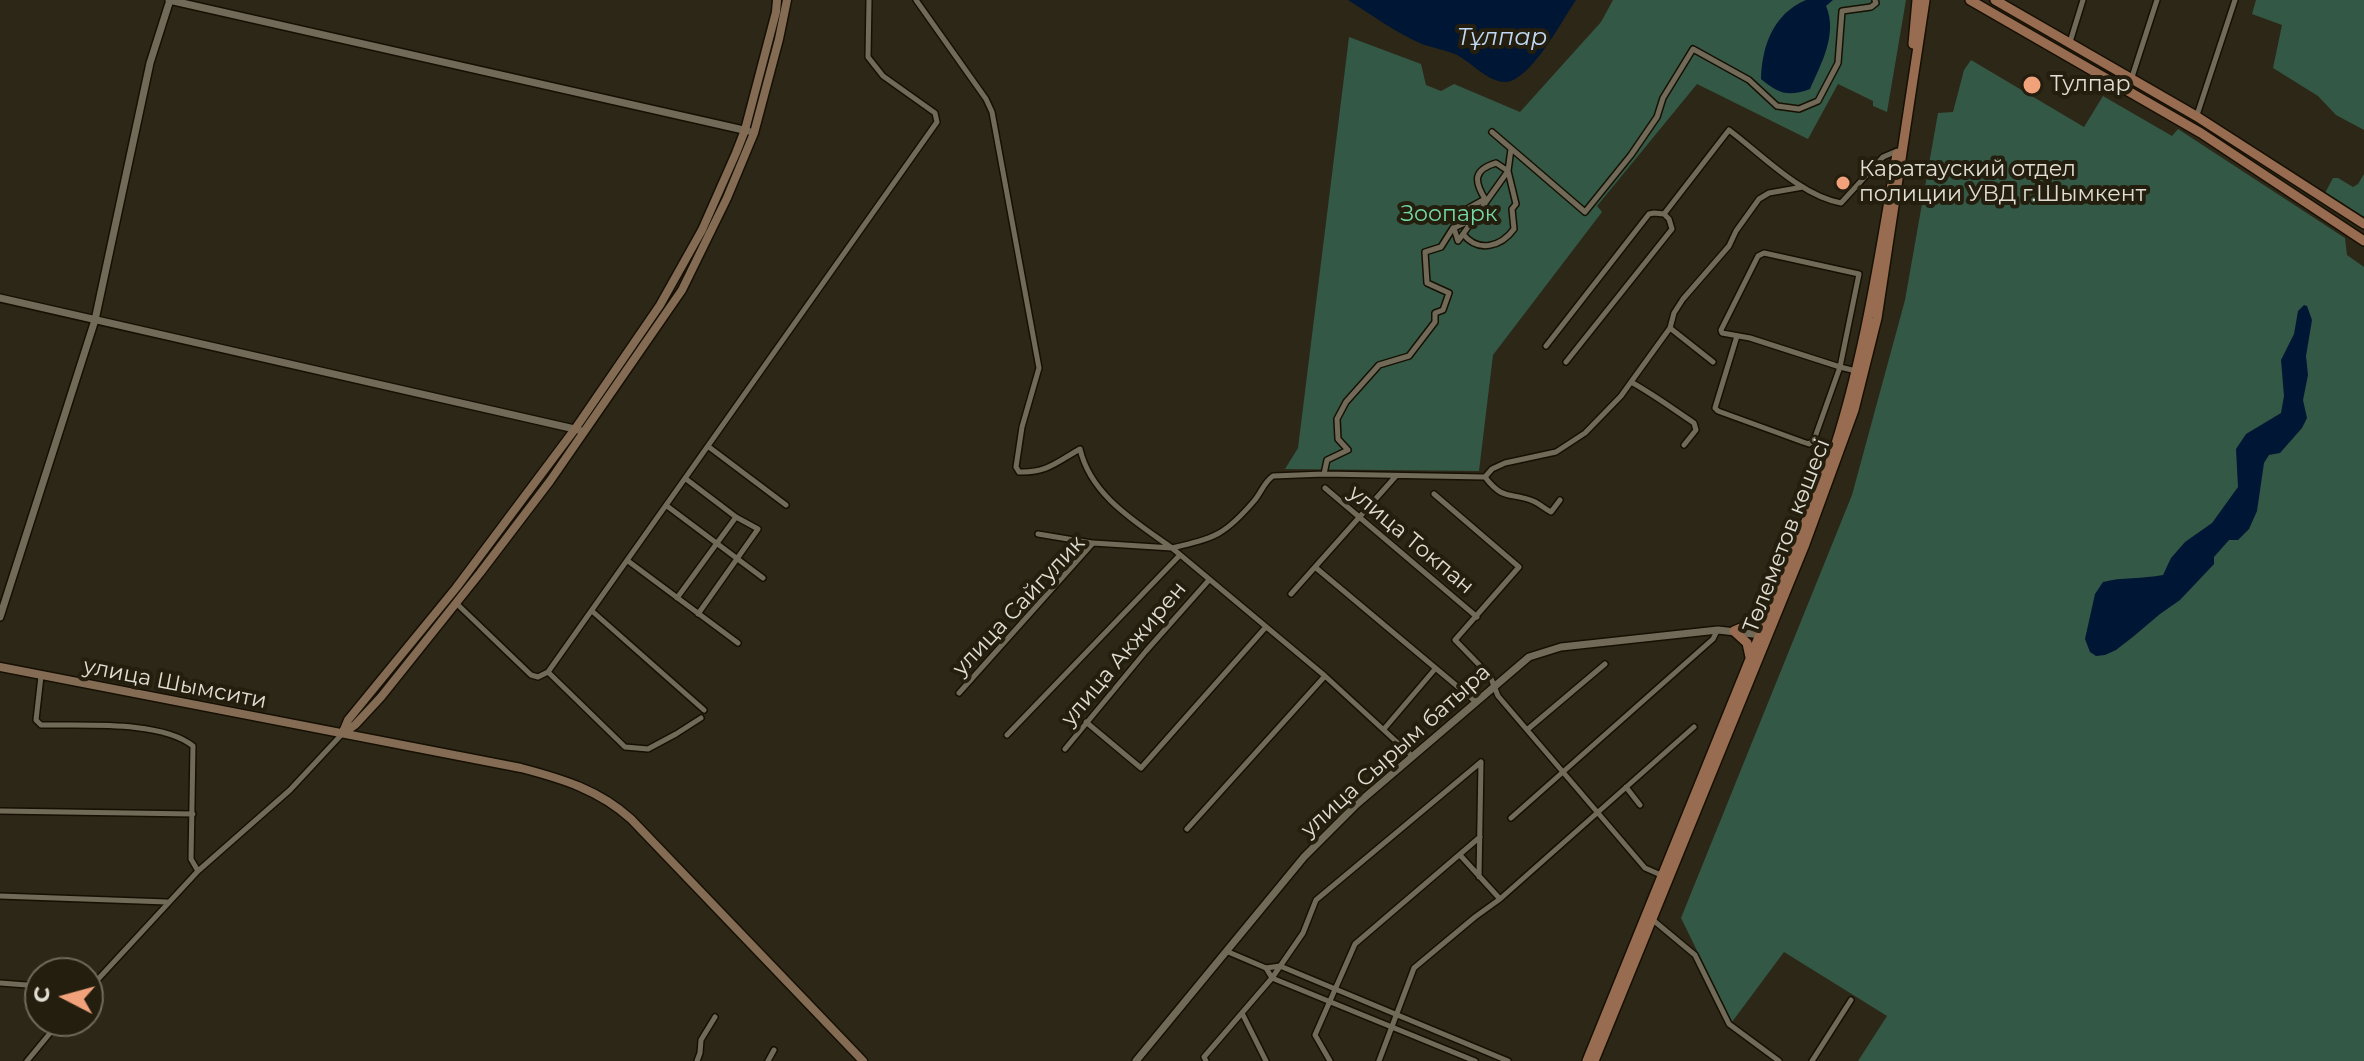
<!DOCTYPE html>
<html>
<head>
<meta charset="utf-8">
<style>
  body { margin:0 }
  #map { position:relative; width:2364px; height:1061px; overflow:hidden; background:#2d2717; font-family:Montserrat,sans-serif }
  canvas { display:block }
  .north { position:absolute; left:24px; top:957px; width:80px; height:80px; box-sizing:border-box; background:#241e0e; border:2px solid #6f6a5c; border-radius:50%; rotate:276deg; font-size:22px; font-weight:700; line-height:32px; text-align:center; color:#e0ddd2 }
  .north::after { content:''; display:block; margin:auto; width:28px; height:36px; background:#f1a27b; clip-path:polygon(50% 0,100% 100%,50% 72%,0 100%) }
</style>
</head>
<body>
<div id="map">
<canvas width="2364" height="1061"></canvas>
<div class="north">С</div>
</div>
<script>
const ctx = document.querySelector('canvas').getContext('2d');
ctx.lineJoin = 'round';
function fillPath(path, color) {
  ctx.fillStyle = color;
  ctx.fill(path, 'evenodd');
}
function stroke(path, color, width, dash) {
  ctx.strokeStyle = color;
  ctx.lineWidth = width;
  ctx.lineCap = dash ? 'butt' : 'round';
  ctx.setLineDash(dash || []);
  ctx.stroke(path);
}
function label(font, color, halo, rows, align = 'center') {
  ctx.font = font + ' Montserrat,sans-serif';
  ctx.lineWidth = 8;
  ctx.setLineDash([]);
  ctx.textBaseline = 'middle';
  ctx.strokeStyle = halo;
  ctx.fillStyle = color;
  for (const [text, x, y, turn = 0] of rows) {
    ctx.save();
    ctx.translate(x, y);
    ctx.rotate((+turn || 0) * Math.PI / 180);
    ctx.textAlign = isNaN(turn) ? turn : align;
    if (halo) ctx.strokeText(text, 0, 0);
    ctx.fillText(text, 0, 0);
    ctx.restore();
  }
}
fillPath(new Path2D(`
  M1613,0H1906L1887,112L1873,106V101L1838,84L1808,139L1697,84L1597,206L1602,212L1493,355L1479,471L1285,469L1298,448L1349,37L1421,64L1426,85L1441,91L1454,84L1520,112L1601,22Z
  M2256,0H2364V130L2336,115L2318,96L2273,68L2282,25L2252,14Z
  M1971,60L2084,127L2103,96L2172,136L2178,129L2345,238L2347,255L2364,267V1061H1858L1887,1016L1784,952L1732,1022L1681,918L1852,495L1905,300L1938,113L1953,112L1964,70Z
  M2364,174V220L2333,201L2325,193L2333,178H2338L2353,187L2358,184Z`), '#335845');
fillPath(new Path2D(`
  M1348,0H1576C1561,22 1536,71 1511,81C1492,87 1473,63 1457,55C1446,50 1434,48 1422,44C1396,33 1372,15 1348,0Z
  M1806,0H1833L1826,6C1838,34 1821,64 1810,89C1788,97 1779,94 1761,79C1762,46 1773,14 1806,0Z
  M2304,305L2307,306L2312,320L2306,356L2308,375L2303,400L2307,418L2302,428L2280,453L2269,455L2264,463L2257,511L2249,529L2238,540H2229L2214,557V564L2180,600L2160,614L2134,636L2116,650L2105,655L2096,656L2090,652L2085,639L2095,594L2103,582C2121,577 2143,579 2163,575L2171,558L2185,542L2212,523L2238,487L2236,449L2246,434L2281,413L2284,396L2281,360L2294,334L2298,311Z`), '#001635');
const minor = new Path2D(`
  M916,0L986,99L992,112L1039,368L1022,427L1016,467L1019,472C1047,473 1057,462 1080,449C1091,496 1136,522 1172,548C1215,538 1225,535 1254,501C1261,493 1264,482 1273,476L1324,474L1485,477L1492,469L1505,463L1556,452L1585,433L1621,396L1631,382L1670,328L1674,313L1683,299L1729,246L1736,231L1759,199L1769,193L1803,187
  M2070,42L2083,0
  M2132,77L2157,0
  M2197,115L2235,0
  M1492,132L1585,212L1631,155L1657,117L1663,98L1693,49L1749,80L1777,106L1799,109L1818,101L1838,63L1842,11L1871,7L1876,3L1875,0
  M1664,214L1729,130C1761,154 1801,196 1841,203L1883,157L1897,151
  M1463,234C1478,253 1501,247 1514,229L1512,209L1516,204L1508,171L1496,163C1473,170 1474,181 1485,199L1467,209V222L1454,228L1458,241L1508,171L1511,149
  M1764,253L1859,274L1840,367L1750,338L1722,333L1721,330L1758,256Z
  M1670,328L1713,362
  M1737,336L1715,408L1718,411L1803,442L1809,444L1814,440L1840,367L1856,371
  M1546,346L1649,214L1654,213L1664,214
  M1566,362L1672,229L1669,219L1664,214
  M1631,382C1653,394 1673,409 1694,423L1696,430L1684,445
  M709,447L786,505
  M1324,474L1327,460L1348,450L1338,439L1337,419L1346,402L1379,365L1409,356L1435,322V313L1443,310L1449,293L1427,283L1425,252L1441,247L1453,228
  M1485,477C1503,501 1510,492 1533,501C1540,504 1545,509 1551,512L1560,500
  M686,479L736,517L758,529L698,614
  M1325,488L1477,617
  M1434,494L1519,567L1455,640L1490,676L1498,696L1645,868L1661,875
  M667,506L763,578
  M1038,534L1092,543
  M628,561L738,643
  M1315,567L1476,702
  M1291,594L1396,476
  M677,598L736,517
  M456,603L531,675L538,677L548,672L937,122L935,113L883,76L868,57L869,0
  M592,611L704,710
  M548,672L625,747L648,749L676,734L701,718
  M41,676L36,720L41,725C82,726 161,720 193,746L191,859L198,871
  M959,693L1093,543L1172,548L1325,676L1412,756
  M1086,722L1141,768L1265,628
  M1384,729L1435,669
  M1528,729L1605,664
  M1007,735L1179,556
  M1065,749L1146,651L1209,580
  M1626,787L1640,805
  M0,811L193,814
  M1511,818L1713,639L1717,631
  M1187,829L1325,676
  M1460,855L1500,899
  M1479,877L1481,762
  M0,896L167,902
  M1653,920L1695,955L1729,1024L1779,1061
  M1226,951L1266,968L1280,966L1508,1061
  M1266,968L1272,978L1475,1061
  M0,983L40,986
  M88,990L198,871L290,790L343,733
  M1242,1013L1266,1061
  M27,1061L60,1021
  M697,1061L700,1053L701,1040L715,1017
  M768,1061L774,1050
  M1206,1061L1204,1057L1272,978L1303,933L1316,900L1481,762
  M1330,1061L1315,1035L1355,944L1480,837
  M1379,1061L1414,968L1475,917L1500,899L1694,727
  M1812,1061L1851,1000`);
const tertiary = new Path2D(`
  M169,0L748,131
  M0,298L579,430
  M0,617L95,320L150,63L170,0
  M1136,1061L1304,857L1357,804L1529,657L1561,647L1718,630L1762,635`);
const secondary = new Path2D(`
  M0,667L521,768C563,779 599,790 631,819L863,1061
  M343,732L348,720L456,588L575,429L660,305L702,230L736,153L745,130L776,12L777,0
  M343,733L355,725L381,697L480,573L550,481L682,290L727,198L754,133L779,39L787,0`);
const primary = new Path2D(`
  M1970,0L2201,133L2364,241
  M1995,0L2196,116L2364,224
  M1913,44L1917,0
  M1734,631L1755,622L1768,610
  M1734,631L1747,643L1750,657
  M1587,1061L1830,462C1864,362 1879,258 1897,154
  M1594,1061L1805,544L1854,410L1877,318L1925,0`);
stroke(minor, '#161003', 8);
stroke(tertiary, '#161003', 10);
stroke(secondary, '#161003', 11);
stroke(primary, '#161003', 12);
stroke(minor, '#716a58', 5);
stroke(tertiary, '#716a58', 7);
stroke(secondary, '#846b54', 8);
stroke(primary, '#976c50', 9);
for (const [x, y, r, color] of [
  [2032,85,10,"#f1a27b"],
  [1843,183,8,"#f1a27b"]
]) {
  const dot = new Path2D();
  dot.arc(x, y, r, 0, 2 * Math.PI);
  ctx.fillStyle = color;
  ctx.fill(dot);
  stroke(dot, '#241e0e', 3);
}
label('22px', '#e0ddd2', '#241e0e', [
  ["Тулпар",2050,85],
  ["Каратауский отдел",1859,170],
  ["полиции УВД г.Шымкент",1859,195]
], 'left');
label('22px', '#75d8a6', '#241e0e', [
  ["Зоопарк",1449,215]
]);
label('22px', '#e0ddd2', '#241e0e', [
  ["Төлеметов көшесі",1787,536,-69],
  ["улица Токпан",1411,540,40],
  ["улица Сайгулик",1019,606,-47],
  ["улица Акжирен",1124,654,-50],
  ["улица Шымсити",175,684,11],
  ["улица Сырым батыра",1396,751,-42]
]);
label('italic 24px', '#c0d8f5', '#241e0e', [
  ["Тұлпар",1502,38]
]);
</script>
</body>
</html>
